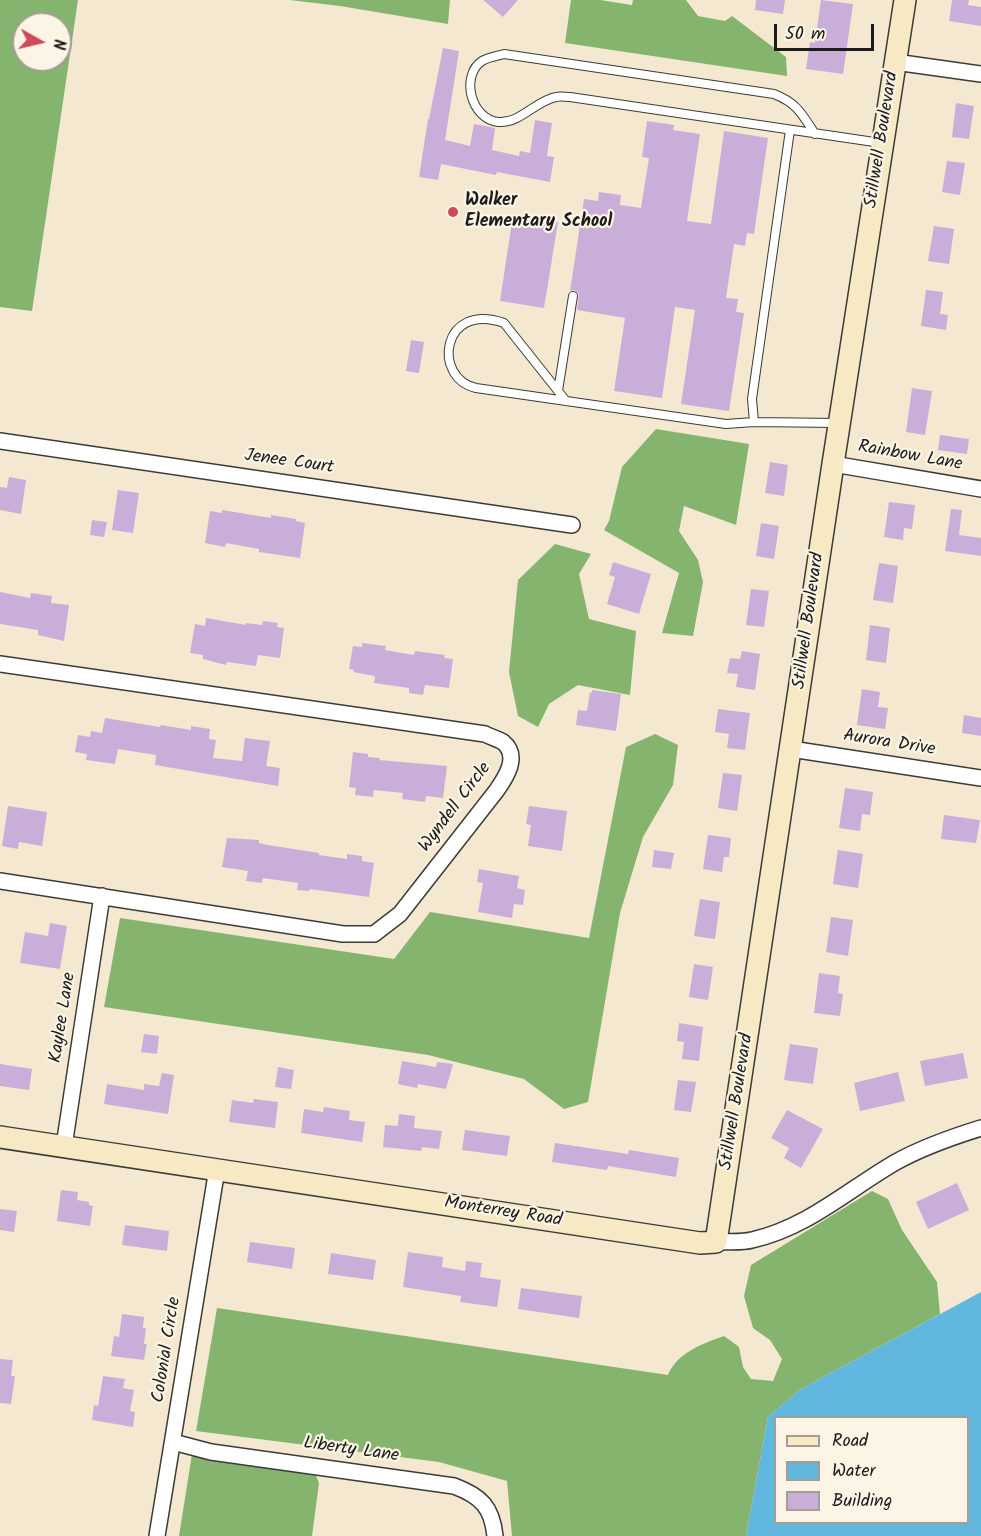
<!DOCTYPE html>
<html>
<head>
<meta charset="utf-8">
<style>
  body { margin:0 }
  #map { position:relative; width:981px; height:1536px; overflow:hidden; background:#f4e9d0; font-family:Kalam,sans-serif }
  canvas { display:block }
  .legend { position:absolute; left:774px; top:1416px; width:195px; height:108px; box-sizing:border-box; background:#fcf5e5; border:2px solid #a29e95; margin:0; padding:8px 10px; list-style:none; font-size:18px; color:#1c1c1c }
  .legend li { display:flex; align-items:center; gap:12px; height:30px }
  .legend b { width:30px; border:2px solid #a29e95 }
  .north { position:absolute; left:12px; top:12px; width:60px; height:60px; box-sizing:border-box; background:#fcf5e5; border:2px solid #a29e95; border-radius:50%; rotate:98deg; font-size:16px; font-weight:700; line-height:24px; text-align:center; color:#1c1c1c }
  .north::after { content:''; display:block; margin:auto; width:21px; height:27px; background:#d1495b; clip-path:polygon(50% 0,100% 100%,50% 72%,0 100%) }
  .scale { position:absolute; left:774px; top:24px; width:100px; height:27px; box-sizing:border-box; border:3px solid #1c1c1c; border-top:0; padding-left:8px; font-size:18px; line-height:21px; white-space:nowrap; color:#1c1c1c; -webkit-text-stroke:4px #fcf5e5; paint-order:stroke }
</style>
</head>
<body>
<div id="map">
<canvas width="981" height="1536"></canvas>
<ul class="legend">
<li><b style="height:8px;background:#f6e9c3"></b>Road</li>
<li><b style="height:16px;background:#62b7de"></b>Water</li>
<li><b style="height:16px;background:#caaeda"></b>Building</li>
</ul>
<div class="north">N</div>
<div class="scale">50 m</div>
</div>
<script>
const ctx = document.querySelector('canvas').getContext('2d');
ctx.lineJoin = 'round';
function fillPath(path, color) {
  ctx.fillStyle = color;
  ctx.fill(path, 'evenodd');
}
function stroke(path, color, width, dash) {
  ctx.strokeStyle = color;
  ctx.lineWidth = width;
  ctx.lineCap = dash ? 'butt' : 'round';
  ctx.setLineDash(dash || []);
  ctx.stroke(path);
}
function label(font, color, halo, rows, align = 'center') {
  ctx.font = font + ' Kalam,sans-serif';
  ctx.lineWidth = 4.5;
  ctx.setLineDash([]);
  ctx.textBaseline = 'middle';
  ctx.strokeStyle = halo;
  ctx.fillStyle = color;
  for (const [text, x, y, turn = 0] of rows) {
    ctx.save();
    ctx.translate(x, y);
    ctx.rotate((+turn || 0) * Math.PI / 180);
    ctx.textAlign = isNaN(turn) ? turn : align;
    if (halo) ctx.strokeText(text, 0, 0);
    ctx.fillText(text, 0, 0);
    ctx.restore();
  }
}
fillPath(new Path2D(`
  M0,0H78L32,311L0,307ZM24,24H60V60H24Z
  M290,0H450L448,24L340,6Z
  M571,0H600L632,5L633,0H686L698,16L725,21L732,16L786,57L787,76L565,43Z
  M656,429L749,444L736,525L684,506L679,531L698,560L703,582L693,636L662,633L679,573L604,530L609,521L622,467Z
  M555,544L591,554L579,574L589,619L636,631L630,695L578,685L549,704L538,727L518,716L509,672L518,580Z
  M655,734L678,745L673,785L643,837L620,913L588,1102L564,1109L524,1079L428,1055L104,1007L120,918L394,959L430,912L589,938L626,747Z
  M872,1191L888,1199L902,1230L937,1282L940,1314L801,1389L768,1417L746,1536H512L507,1481L439,1462L196,1431L217,1308L668,1375C678,1352 702,1344 724,1336L739,1347L743,1367L751,1379L773,1381L782,1359L770,1340L753,1328L744,1296L751,1265Z
  M192,1454L315,1473L319,1483L312,1536H179Z`), '#84b46e');
fillPath(new Path2D(`
  M981,1292V1536H746L768,1417L801,1389ZM776,1418H968V1522H776Z`), '#62b7de');
fillPath(new Path2D(`
  M483,0H518L503,17Z
  M756,0H785L783,14L755,10Z
  M821,0L853,4L843,74L806,69L810,42L815,43Z
  M952,0H969L968,5L981,7V26L949,21Z
  M443,48L459,51L445,140L470,146L474,124L495,128L492,150L519,156L520,151L530,153L535,120L552,123L547,156L554,157L550,182L497,172L496,175L441,164L438,180L419,177L428,119H429Z
  M956,103L974,106L969,139L952,137Z
  M647,121L674,125L673,130L700,134L687,221L711,224L724,131L768,138L754,234L747,233L745,246L734,244L726,298L738,299L736,312L744,313L729,411L681,404L695,310L675,307L662,398L614,391L625,318L577,310L579,294L574,290L570,291L584,199L598,201L599,192L621,195L620,205L641,208L649,158L642,157Z
  M947,161L965,163L960,195L942,192Z
  M513,215L558,222L544,308L500,301Z
  M934,226L954,229L949,264L928,261Z
  M926,290L943,292L940,314L948,315L946,330L921,326Z
  M411,340L424,342L419,373L406,371Z
  M912,388L932,391L925,435L906,432Z
  M940,435L969,439L967,454L938,450Z
  M770,462L788,465L784,496L765,493Z
  M9,477L26,480L21,514L0,510V487L7,488Z
  M118,490L139,493L133,533L112,530Z
  M889,502L915,505L912,529L904,528L903,540L884,537Z
  M951,509L962,510L959,535L981,538V556L945,551Z
  M222,510L271,518V515L296,519V521L305,523L300,558L259,552V549L226,543L225,547L205,543L210,511L222,513Z
  M92,520L107,522L104,537L90,535Z
  M761,523L779,526L774,559L756,556Z
  M613,562L651,574L639,614L607,604L615,577L609,575Z
  M879,563L898,566L893,603L873,600Z
  M751,589L769,591L764,627L746,625Z
  M0,592L30,598L31,593L52,596L51,603L69,605L64,641L38,635V630L0,624Z
  M206,618L246,625V623L262,625L263,621L278,623L277,627L284,628L280,658L258,655L256,666L227,662L226,665L203,659V655L190,653L195,624L205,626Z
  M870,625L890,628L886,663L866,660Z
  M362,643L386,646L385,650L414,655L415,651L445,655L444,658L453,659L449,688L425,685L423,695L409,693V688L374,683L375,676L353,672L354,670L349,669L353,646L362,647Z
  M742,651L760,654L755,690L736,687L738,674L727,673L730,658L740,659Z
  M862,689L880,692L878,707L888,708L885,729L857,725Z
  M592,690L621,694L616,731L576,725L578,710L587,711L590,692L592,693Z
  M718,709L750,713L745,750L727,748L729,734L715,732Z
  M964,715L981,718V736L962,733Z
  M105,718L160,727L161,725L191,730V726L210,729L209,739L216,740L213,758L242,761L245,738L270,741L266,766L280,768L278,786L155,765L156,755L118,749L115,764L86,760L87,754L75,752L78,735L90,737L91,731L102,733Z
  M353,752L368,754V757L380,758L379,760L447,766L443,798L426,796L425,802L402,799L403,793L374,790L373,797L355,795L356,788L349,787Z
  M723,773L742,775L737,811L718,808Z
  M845,788L873,792L870,815L862,814L860,831L839,828Z
  M8,806L47,812L42,846L19,842L18,849L2,846Z
  M529,806L567,811L562,851L528,846L531,825L526,824Z
  M944,815L980,820L976,843L941,839Z
  M708,835L731,838L729,857H724L722,872L703,869Z
  M227,838L259,840V843L268,845L319,853V855L347,859V854L362,856V861L374,863L369,897L310,889L309,891L297,890L298,883L263,878L262,883L246,881L248,871L222,867Z
  M654,850L674,853L671,869L652,867Z
  M838,850L863,854L858,888L833,884Z
  M479,869L519,876L517,888L525,890L523,905L514,904L512,918L478,912L483,883L477,882Z
  M700,899L720,902L715,939L694,936Z
  M831,917L853,920L848,956L826,952Z
  M50,923L67,926L60,969L20,963L25,932L48,936Z
  M694,964L713,967L708,1000L689,997Z
  M819,973L840,976L838,993L843,994L840,1016L814,1013Z
  M679,1023L703,1027L699,1061L682,1059L684,1042L677,1041Z
  M144,1034L159,1036L157,1054L141,1052Z
  M790,1044L818,1048L813,1084L784,1080Z
  M963,1053L968,1078L925,1086L920,1061Z
  M402,1061L436,1067L437,1062L453,1064L446,1089L418,1084L417,1088L398,1084Z
  M0,1064L32,1069L29,1090L0,1086Z
  M278,1067L294,1070L291,1089L275,1087Z
  M898,1072L905,1101L860,1111L854,1083Z
  M162,1073L174,1075L168,1114L104,1104L107,1084L144,1090V1084L159,1086Z
  M678,1080L696,1082L691,1112L674,1110Z
  M254,1099L278,1102L275,1128L229,1122L232,1100L253,1103Z
  M324,1107L350,1111L349,1120L365,1122L362,1142L301,1133L304,1109L323,1112Z
  M787,1110L823,1129L801,1168L784,1158L789,1148L771,1138Z
  M399,1114L415,1116L414,1128L442,1131L439,1149L422,1147L421,1151L383,1147L385,1125L398,1126Z
  M465,1130L510,1136L507,1156L462,1150Z
  M555,1143L628,1154L629,1150L679,1158L676,1177L608,1166L607,1170L552,1162Z
  M957,1183L969,1210L928,1229L916,1202Z
  M61,1190L78,1192L77,1200L89,1202V1205L93,1206L90,1226L57,1221Z
  M0,1209L17,1211L14,1232L0,1230Z
  M125,1225L169,1231L167,1251L122,1245Z
  M250,1242L295,1248L292,1269L247,1262Z
  M408,1252L443,1257L442,1267L465,1271L466,1261L482,1263L480,1277L501,1280L497,1307L460,1302L461,1296L403,1287Z
  M331,1253L376,1260L373,1280L328,1274Z
  M521,1288L582,1296L579,1318L518,1309Z
  M122,1314L144,1317L143,1328H146L144,1344H147L144,1360L111,1356L114,1336L119,1337Z
  M0,1359L13,1360L11,1376H15L11,1404L0,1403Z
  M103,1376L125,1379L123,1388L134,1390L130,1411L135,1412L133,1427L92,1420L94,1405L98,1406Z`), '#caaeda');
const lane = new Path2D(`
  M815,134C802,114 797,103 774,94L504,54C497,56 488,57 482,61C460,76 471,119 498,122C520,124 535,101 556,97C560,96 566,97 570,97L881,143
  M558,391L573,296
  M566,401L504,323C441,301 432,378 476,388L726,424L754,422L838,423
  M754,422L752,399L790,130`);
const street = new Path2D(`
  M895,62L981,74
  M0,441L572,525
  M833,464L981,489
  M0,664L485,734C491,737 498,739 503,742C520,756 506,777 497,790L400,914L374,934H343L0,881
  M791,749L981,778
  M64,1146L102,896
  M716,1242C727,1241 741,1243 752,1240C807,1228 849,1189 896,1162C923,1147 952,1137 981,1128
  M173,1442L211,1452L454,1486C481,1496 492,1507 495,1536
  M157,1536L217,1169`);
const secondary = new Path2D(`
  M0,1137L700,1243L716,1242L833,464L905,0`);
stroke(lane, '#3c3b37', 10);
stroke(street, '#3c3b37', 18);
stroke(secondary, '#3c3b37', 24);
stroke(lane, '#fff', 8);
stroke(street, '#fff', 15);
stroke(secondary, '#f6e9c3', 21);
for (const [x, y, r, color] of [
  [453,212,6,"#d1495b"]
]) {
  const dot = new Path2D();
  dot.arc(x, y, r, 0, 2 * Math.PI);
  ctx.fillStyle = color;
  ctx.fill(dot);
  stroke(dot, '#fcf5e5', 2);
}
label('18px', '#1c1c1c', '#fcf5e5', [
  ["Stillwell Boulevard",883,140,-81],
  ["Rainbow Lane",910,457,10],
  ["Jenee Court",289,463,8],
  ["Stillwell Boulevard",810,621,-82],
  ["Aurora Drive",889,744,9],
  ["Wyndell Circle",456,808,-53],
  ["Kaylee Lane",64,1018,-81],
  ["Stillwell Boulevard",738,1102,-81],
  ["Monterrey Road",503,1213,9],
  ["Colonial Circle",168,1350,-81],
  ["Liberty Lane",351,1451,8]
]);
label('bold 18px', '#1c1c1c', '#fcf5e5', [
  ["Walker",465,202],
  ["Elementary School",465,223]
], 'left');
</script>
</body>
</html>
